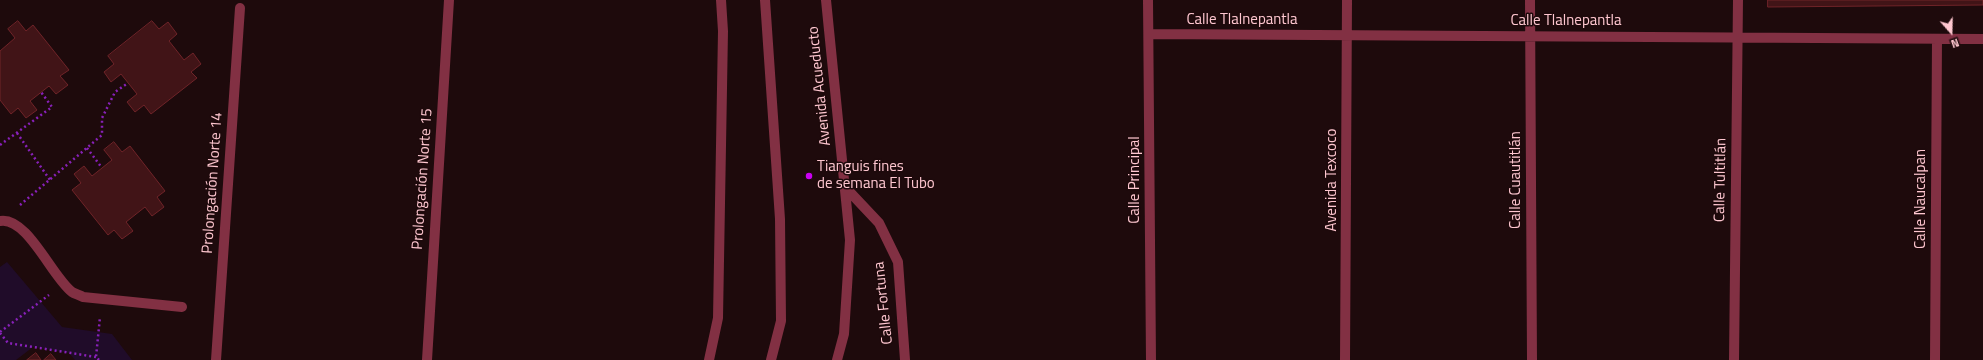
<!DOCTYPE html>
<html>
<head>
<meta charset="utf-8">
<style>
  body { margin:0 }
  #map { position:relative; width:1983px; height:360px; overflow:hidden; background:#1e0a0c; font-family:"Titillium Web",sans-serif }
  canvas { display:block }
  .north { position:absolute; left:1931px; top:12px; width:40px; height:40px; -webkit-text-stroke:3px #1e0a0c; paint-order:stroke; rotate:160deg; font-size:11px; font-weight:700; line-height:16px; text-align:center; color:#ffc7d0 }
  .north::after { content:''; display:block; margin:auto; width:14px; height:18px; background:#ffc7d0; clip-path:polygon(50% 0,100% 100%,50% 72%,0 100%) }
</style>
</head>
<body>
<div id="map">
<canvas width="1983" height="360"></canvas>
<div class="north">N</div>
</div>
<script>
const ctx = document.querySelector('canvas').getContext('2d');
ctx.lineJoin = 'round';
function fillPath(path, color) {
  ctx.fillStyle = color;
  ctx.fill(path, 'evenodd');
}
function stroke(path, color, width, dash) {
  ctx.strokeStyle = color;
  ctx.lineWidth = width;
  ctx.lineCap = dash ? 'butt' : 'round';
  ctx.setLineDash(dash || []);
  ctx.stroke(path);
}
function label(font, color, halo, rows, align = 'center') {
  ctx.font = font + ' "Titillium Web",sans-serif';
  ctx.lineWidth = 3;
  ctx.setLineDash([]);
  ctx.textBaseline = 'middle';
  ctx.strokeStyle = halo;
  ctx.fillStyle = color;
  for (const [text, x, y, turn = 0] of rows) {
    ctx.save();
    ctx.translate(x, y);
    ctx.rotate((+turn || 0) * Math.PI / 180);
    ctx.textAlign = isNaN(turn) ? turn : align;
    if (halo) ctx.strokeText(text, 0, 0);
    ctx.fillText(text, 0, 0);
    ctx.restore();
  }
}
fillPath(new Path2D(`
  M7,262L62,327L112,334L132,360H75L69,353L33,347L16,360H0V267Z`), '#200c29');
const building = new Path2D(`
  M1768,0H1983V5L1768,7Z
  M18,21L26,31L33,25L69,70L60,76L68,85L56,94L49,86L30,101L37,110L26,118L18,108L11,114L0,100V51L15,38L8,29Z
  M152,21L159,29L168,22L177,34L169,41L184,60L193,53L201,64L191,72L197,78L151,114L144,105L135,112L127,102L137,94L121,74L111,82L104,72L114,64L108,56Z
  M114,142L122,152L130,146L165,191L157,197L164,207L152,216L145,207L126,222L133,231L122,239L114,230L108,235L72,190L81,183L74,174L84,166L92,176L112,160L104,150Z
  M36,353L41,360H27Z
  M51,354L56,360H44Z`);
fillPath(building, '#411417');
stroke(building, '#702429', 1);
stroke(new Path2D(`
  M17,133L50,180
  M0,145L52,107L41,92
  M87,148L102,168
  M20,205L102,135V118L115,92L128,83
  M0,332L49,295
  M0,333L8,343L96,357
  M99,360L96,357L100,317`), '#8821b9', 2.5, [2, 3]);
stroke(new Path2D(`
  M765,0L780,219L781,321L771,360
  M826,0L850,240L844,334L837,360
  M1148,0L1151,360
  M1530,0L1532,360
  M1149,34L1983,39
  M846,188L879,223L898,262L905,360
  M0,221C27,216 52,277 72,292C75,294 80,295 83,297L182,307
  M216,360L240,8
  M427,360L449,0
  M709,360L718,318L723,31L721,0
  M1345,360L1347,0
  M1734,360L1738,0
  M1935,360L1937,39`), '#823043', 10);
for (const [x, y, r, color] of [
  [809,176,4,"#ca00f2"]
]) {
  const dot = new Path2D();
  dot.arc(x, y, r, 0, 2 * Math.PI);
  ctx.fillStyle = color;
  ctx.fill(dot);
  stroke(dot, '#1e0a0c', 1.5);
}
label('15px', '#ffc7d0', '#1e0a0c', [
  ["Calle Tlalnepantla",1242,20],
  ["Calle Tlalnepantla",1566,21],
  ["Avenida Acueducto",820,86,-96],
  ["Prolongación Norte 15",423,179,-86],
  ["Calle Principal",1135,180,-90],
  ["Avenida Texcoco",1332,180,-90],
  ["Calle Cuautitlán",1516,180,-90],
  ["Calle Tultitlán",1721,180,-89],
  ["Prolongación Norte 14",213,183,-86],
  ["Calle Naucalpan",1921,199,-90],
  ["Calle Fortuna",884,303,-96]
]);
label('15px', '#ffc7d0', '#1e0a0c', [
  ["Tianguis fines",817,167],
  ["de semana El Tubo",817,184]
], 'left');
</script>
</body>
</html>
